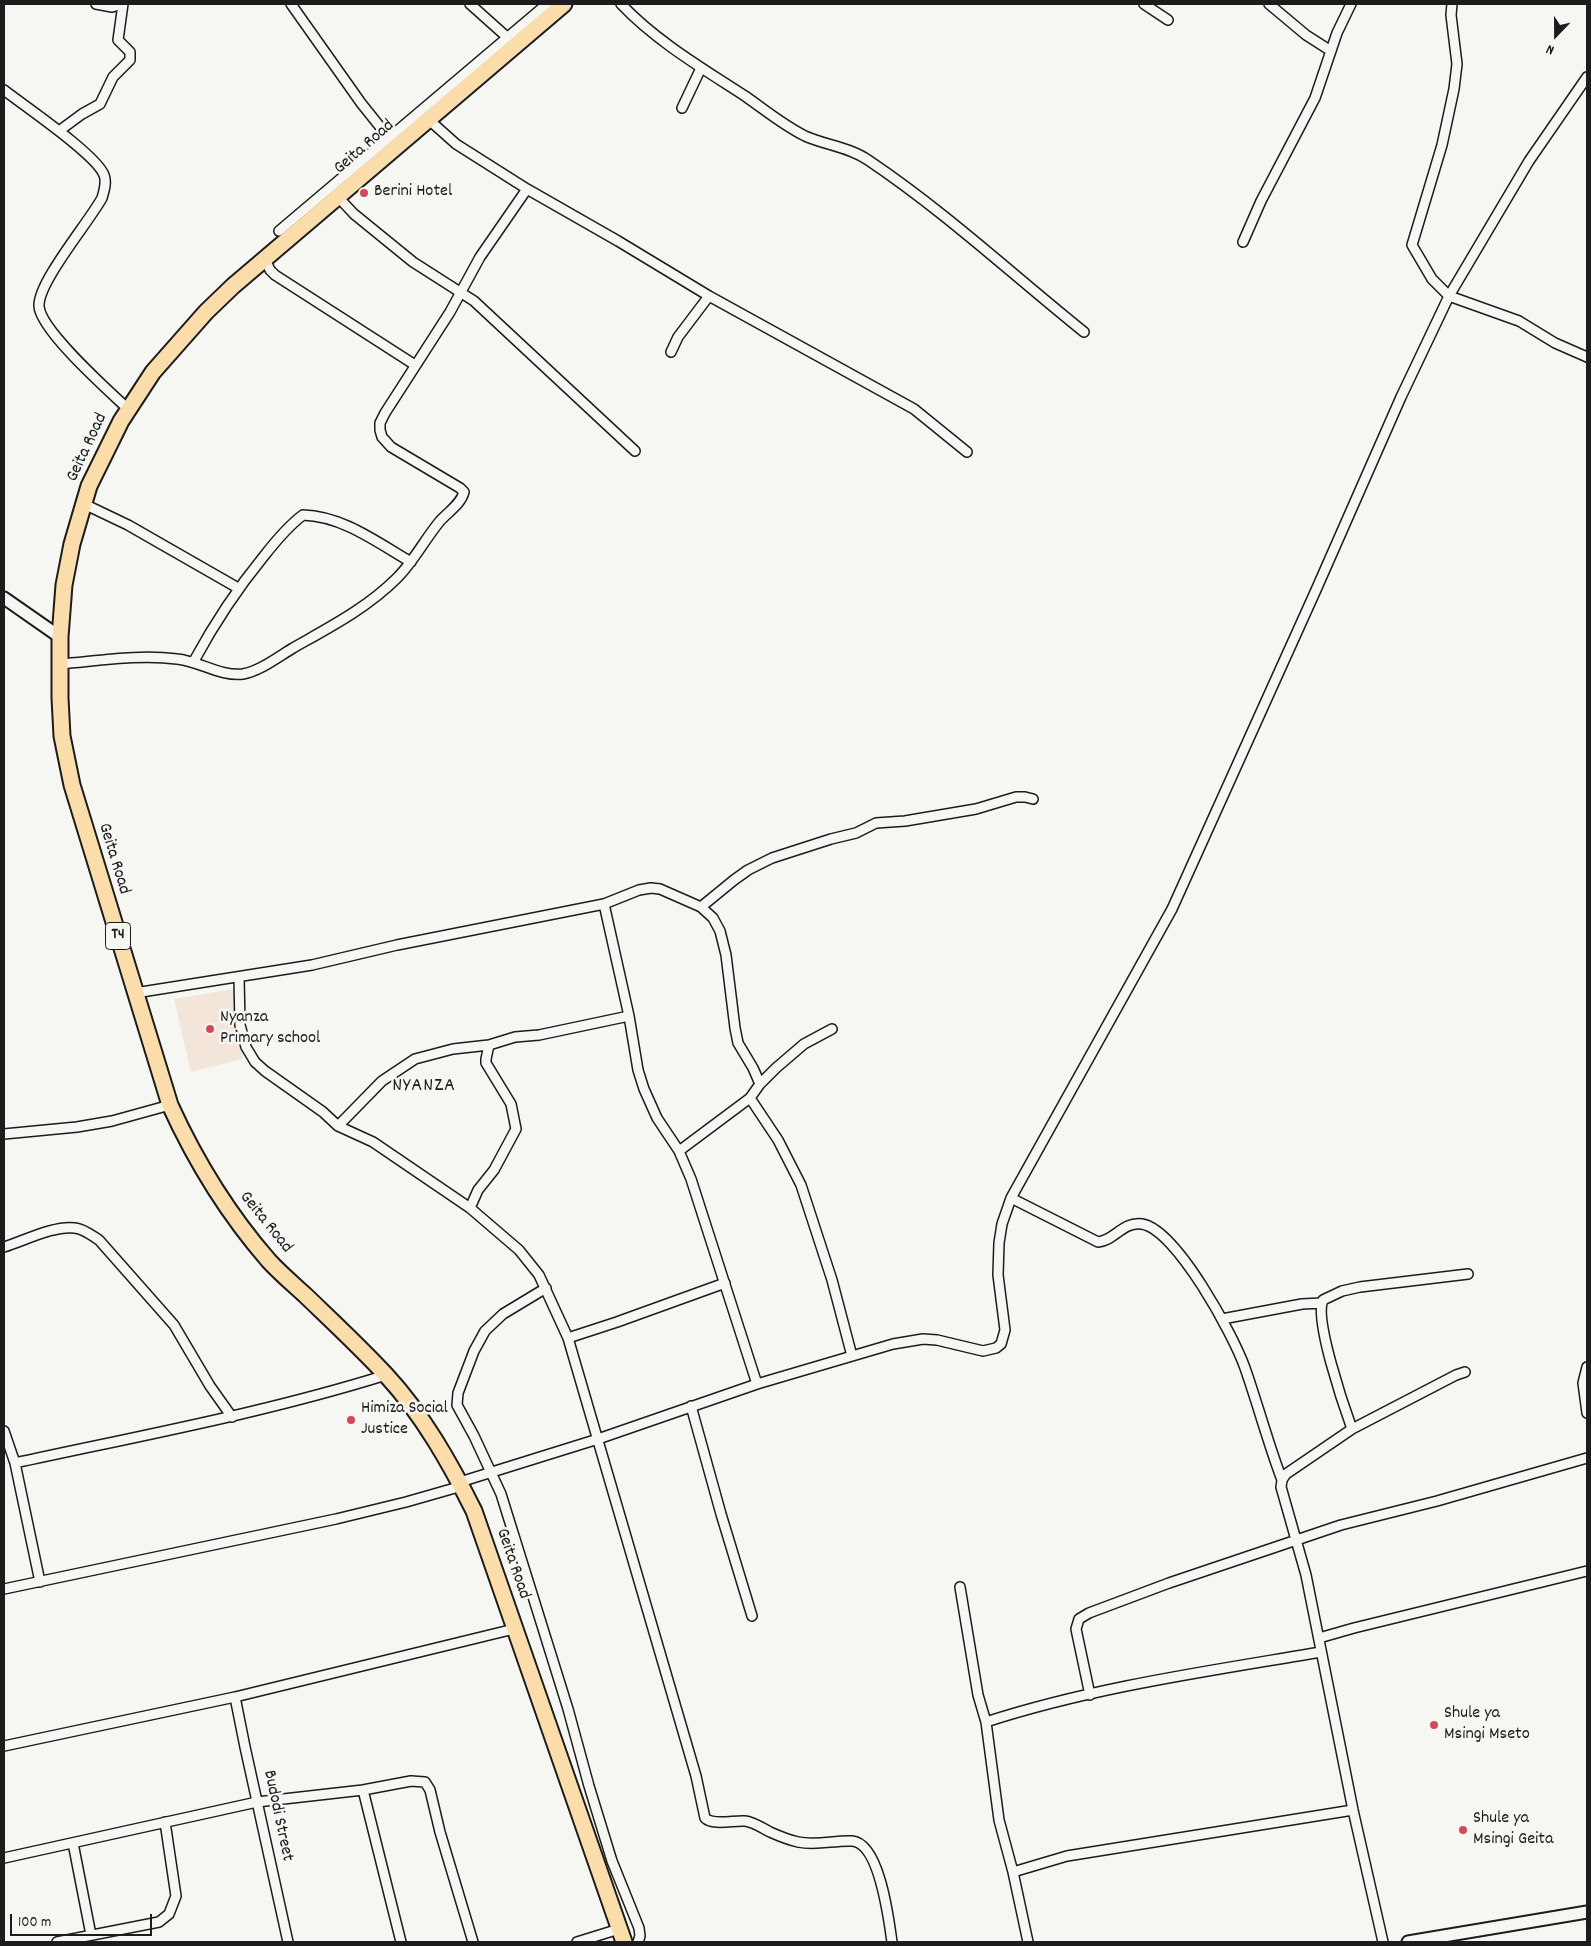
<!DOCTYPE html>
<html>
<head>
<meta charset="utf-8">
<style>
  body { margin:0 }
  #map { position:relative; width:1591px; height:1946px; overflow:hidden; background:#f6f6f2; font-family:Dekko,sans-serif }
  canvas { display:block }
  .frame { position:absolute; inset:0; border:5px solid #1c1c1c; pointer-events:none }
  .north { position:absolute; left:1531px; top:10px; width:50px; height:50px; -webkit-text-stroke:4px #f6f6f2; paint-order:stroke; rotate:202deg; font-size:14px; font-weight:700; line-height:20px; text-align:center; color:#1c1c1c }
  .north::after { content:''; display:block; margin:auto; width:18px; height:22px; background:#1c1c1c; clip-path:polygon(50% 0,100% 100%,50% 72%,0 100%) }
  .scale { position:absolute; left:10px; top:1914px; width:142px; height:22px; box-sizing:border-box; border:2px solid #1c1c1c; border-top:0; padding-left:6px; font-size:15px; line-height:18px; white-space:nowrap; color:#1c1c1c; -webkit-text-stroke:4px #f6f6f2; paint-order:stroke }
</style>
</head>
<body>
<div id="map">
<canvas width="1591" height="1946"></canvas>
<div class="frame"></div>
<div class="north">N</div>
<div class="scale">100 m</div>
</div>
<script>
const ctx = document.querySelector('canvas').getContext('2d');
ctx.lineJoin = 'round';
function fillPath(path, color) {
  ctx.fillStyle = color;
  ctx.fill(path, 'evenodd');
}
function stroke(path, color, width, dash) {
  ctx.strokeStyle = color;
  ctx.lineWidth = width;
  ctx.lineCap = dash ? 'butt' : 'round';
  ctx.setLineDash(dash || []);
  ctx.stroke(path);
}
function label(font, color, halo, rows, align = 'center') {
  ctx.font = font + ' Dekko,sans-serif';
  ctx.lineWidth = 5;
  ctx.setLineDash([]);
  ctx.textBaseline = 'middle';
  ctx.strokeStyle = halo;
  ctx.fillStyle = color;
  for (const [text, x, y, turn = 0] of rows) {
    ctx.save();
    ctx.translate(x, y);
    ctx.rotate((+turn || 0) * Math.PI / 180);
    ctx.textAlign = isNaN(turn) ? turn : align;
    if (halo) ctx.strokeText(text, 0, 0);
    ctx.fillText(text, 0, 0);
    ctx.restore();
  }
}
fillPath(new Path2D(`
  M233,989L243,1059L191,1072L174,999Z`), '#f4e5da');
const street = new Path2D(`
  M96,4L112,7L122,4
  M291,4L361,103L389,138
  M470,4L508,38
  M621,4C656,41 702,68 745,96C765,110 783,125 805,136C825,145 849,147 868,160C944,211 1012,274 1084,332
  M1144,4L1168,20
  M1269,4L1306,35L1331,51
  M1452,4L1451,15L1457,64L1454,89L1442,145L1412,245L1432,279L1449,296L1519,321L1555,343L1587,357
  M4,90C23,105 97,155 104,175C107,182 104,191 102,198C89,222 38,282 39,306C40,330 109,391 128,409
  M682,108L701,68
  M428,119L456,144L527,189L618,241L709,296L914,409L967,452
  M59,131L82,114L100,104L113,77L130,60V52L118,40L123,4
  M338,197L354,214L413,262L474,301L635,451
  M279,231L547,4
  M1243,242L1261,201L1315,98L1337,33L1351,4
  M265,259L270,270L275,275L415,365
  M671,352L678,337L709,296
  M84,504L128,525L238,588
  M194,661C214,624 237,589 264,556C275,542 288,526 303,515C343,516 378,543 411,562
  M60,664C98,661 139,654 177,659C199,661 221,677 243,674C260,671 278,657 293,648C330,627 367,608 397,578C414,561 425,539 440,521C448,512 461,504 464,492L460,488L391,447L382,437L380,430V423L385,413L450,312L480,257L527,189
  M604,904L629,1016L638,1070L644,1089L657,1118L679,1151L691,1179L757,1384
  M701,907L734,880L748,870L772,858L831,839L856,833L876,823L905,821L976,809L1016,797H1025L1033,799
  M239,977L240,1025L246,1047L255,1062L265,1071L323,1112L338,1126L373,1142L470,1208L519,1250L539,1275L568,1338L696,1776L705,1818C713,1826 734,1820 745,1821C754,1822 762,1828 770,1832C779,1836 789,1840 798,1842C817,1846 834,1840 852,1841C880,1843 889,1921 892,1942
  M135,993L312,965L397,945L604,904L639,890L651,888L660,889L701,907L713,918L720,931L726,955L735,1028L738,1043L753,1068L760,1084
  M750,1098L778,1140L801,1185L832,1280L852,1356
  M338,1126L382,1081L415,1059L453,1049L489,1045L515,1037L539,1035L629,1016
  M4,1134L77,1127L112,1121L170,1105
  M679,1151L750,1098L760,1084L776,1068L804,1044L832,1029
  M1011,1198L1098,1242C1114,1241 1123,1221 1142,1224C1176,1229 1234,1336 1245,1368C1258,1405 1268,1443 1282,1480
  M470,1208L478,1190L494,1170L516,1129L511,1104L486,1063V1059L489,1045
  M4,1247C24,1241 54,1225 75,1228C84,1229 91,1235 99,1240L174,1325L210,1386L232,1417
  M546,1288L503,1314L485,1331L474,1351L458,1393L457,1405L474,1436L501,1494L568,1709L589,1786L612,1861L639,1928L640,1936L638,1942
  M1222,1319L1302,1304L1322,1303
  M568,1338L617,1322L725,1283
  M1587,1367L1583,1383L1587,1413
  M691,1406L721,1514L752,1616
  M1352,1429C1344,1407 1314,1319 1323,1300L1342,1291L1360,1287L1468,1274
  M4,1431L15,1463L40,1582
  M15,1463C139,1436 264,1413 386,1375
  M460,1482L598,1439L757,1384L893,1344L923,1339L937,1340L983,1351L996,1348L1001,1344L1005,1330L998,1275L999,1243L1002,1224L1011,1198L1172,909L1316,590L1401,397L1449,296L1529,161L1587,77
  M960,1587L978,1695L986,1722L999,1820L1013,1872L1028,1942
  M4,1589L336,1519L406,1502L462,1486
  M1319,1638L1354,1628L1587,1571
  M1090,1695L1076,1629L1079,1619L1089,1613L1169,1583L1341,1525L1437,1501L1587,1458
  M235,1697L245,1747L288,1942
  M986,1722C1094,1687 1209,1671 1321,1652
  M4,1746L235,1697L514,1629
  M363,1790L401,1942
  M73,1843L91,1935
  M4,1858L257,1802L363,1790L411,1781L425,1782L430,1790L440,1832L473,1942
  M1013,1872L1067,1856L1353,1810
  M57,1942L159,1922L169,1914L176,1896L165,1822
  M577,1942L619,1929
  M1383,1942L1353,1810L1306,1575L1281,1487L1282,1480L1286,1474L1352,1429L1456,1375L1465,1372`);
const secondary = new Path2D(`
  M4,598L60,637
  M1408,1942L1587,1912`);
const highway = new Path2D(`
  M564,4L233,286L206,312L153,372L121,421L89,486L72,544L64,585L60,637V698L62,736L72,785L170,1105C196,1162 228,1214 269,1261C280,1273 293,1284 305,1295C332,1321 360,1347 386,1375C423,1415 450,1463 474,1511L624,1942`);
stroke(street, '#1c1c1c', 12);
stroke(secondary, '#1c1c1c', 15);
stroke(highway, '#1c1c1c', 19);
stroke(street, '#f6f6f2', 9);
stroke(secondary, '#f6f6f2', 11);
stroke(highway, '#fbdcab', 15);
for (const [x, y, r, color] of [
  [364,193,5,"#d1495b"],
  [210,1029,5,"#d1495b"],
  [351,1420,5,"#d1495b"],
  [1434,1725,5,"#d1495b"],
  [1463,1830,5,"#d1495b"]
]) {
  const dot = new Path2D();
  dot.arc(x, y, r, 0, 2 * Math.PI);
  ctx.fillStyle = color;
  ctx.fill(dot);
  stroke(dot, '#f6f6f2', 2);
}
for (const [x, y, w] of [
  [118,936,25]
]) {
  const box = new Path2D();
  box.roundRect(x - w / 2, y - 13.5, w, 27, 4);
  ctx.fillStyle = '#f6f6f2';
  ctx.fill(box);
  stroke(box, '#1c1c1c', 1);
}
label('bold 16px', '#1c1c1c', null, [
  ["T4",118,936]
]);
label('18px', '#1c1c1c', '#f6f6f2', [
  ["Geita Road",365,148,-41],
  ["Geita Road",88,448,-65],
  ["Geita Road",113,859,73],
  ["Geita Road",265,1223,51],
  ["Geita Road",512,1564,71],
  ["Budodi Street",277,1816,78]
]);
label('18px', '#1c1c1c', '#f6f6f2', [
  ["Berini Hotel",374,193],
  ["Nyanza",220,1019],
  ["Primary school",220,1040],
  ["Himiza Social",361,1410],
  ["Justice",361,1431],
  ["Shule ya",1444,1715],
  ["Msingi Mseto",1444,1736],
  ["Shule ya",1473,1820],
  ["Msingi Geita",1473,1841]
], 'left');
ctx.letterSpacing = '1px';
label('20px', '#1c1c1c', '#f6f6f2', [
  ["NYANZA",424,1087]
]);
ctx.letterSpacing = '0px';
</script>
</body>
</html>
